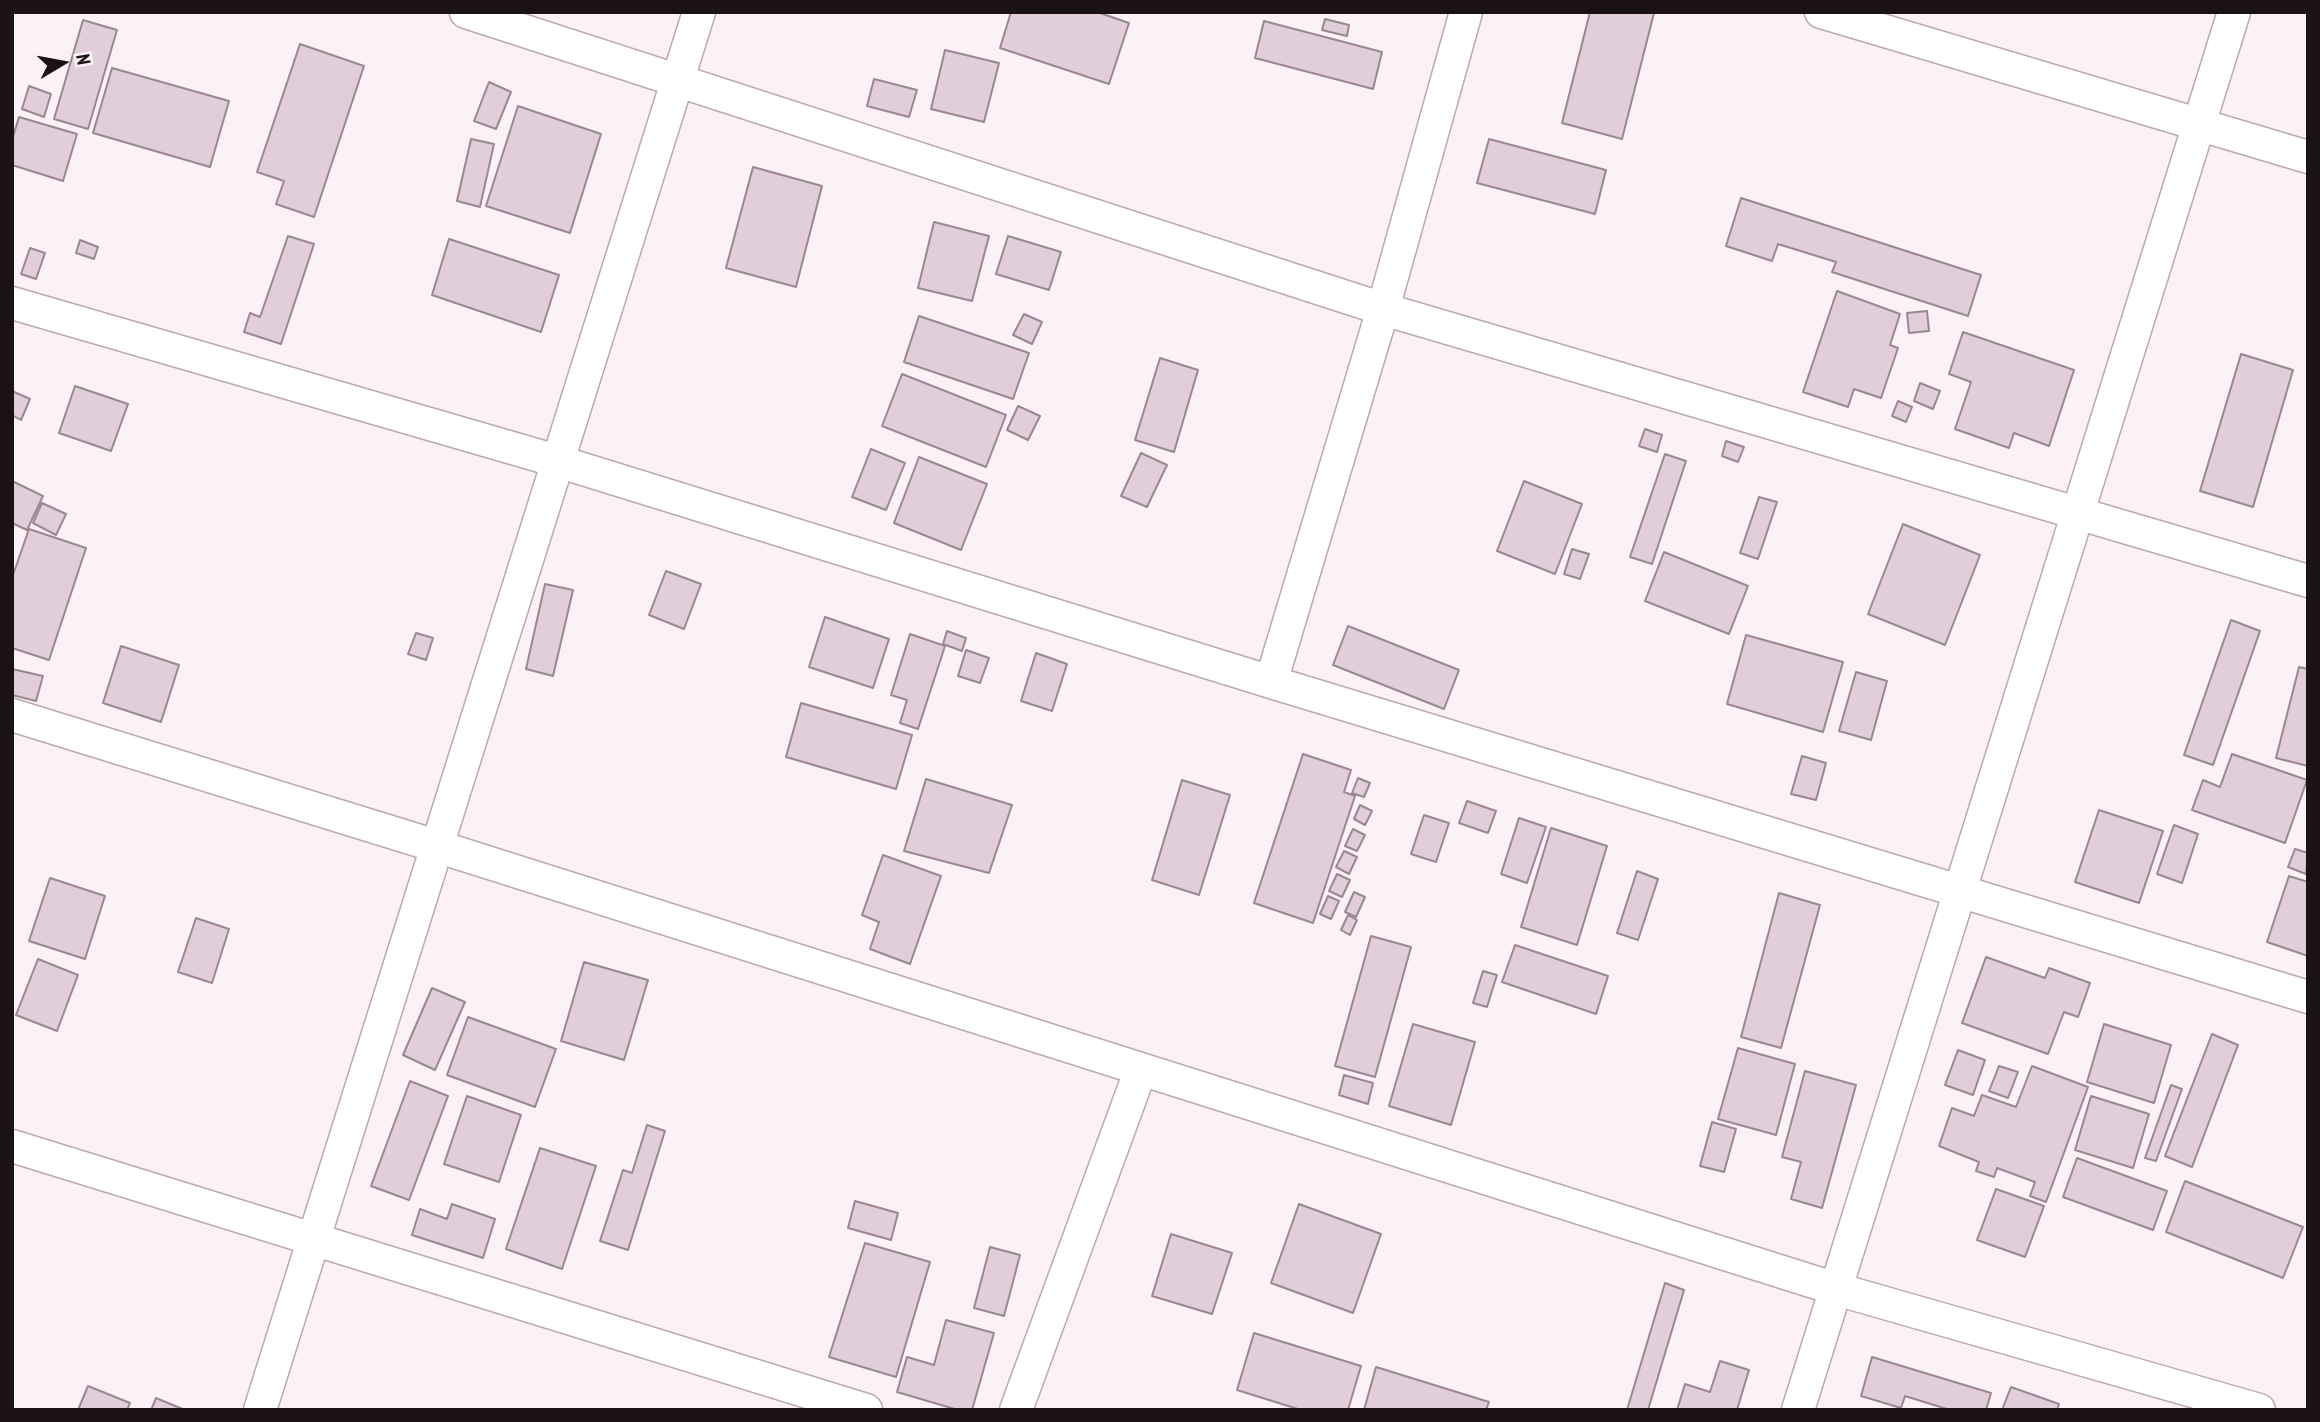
<!DOCTYPE html>
<html>
<head>
<meta charset="utf-8">
<style>
  body { margin:0 }
  #map { position:relative; width:2320px; height:1422px; overflow:hidden; background:#fcf2f5; font-family:"PT Sans Narrow",sans-serif }
  canvas { display:block }
  .frame { position:absolute; inset:0; border:14px solid #1a1214; pointer-events:none }
  .north { position:absolute; left:28px; top:28px; width:70px; height:70px; -webkit-text-stroke:5px #fcf2f5; paint-order:stroke; rotate:80deg; font-size:19px; font-weight:700; line-height:28px; text-align:center; color:#1a1214 }
  .north::after { content:''; display:block; margin:auto; width:24px; height:32px; background:#1a1214; clip-path:polygon(50% 0,100% 100%,50% 72%,0 100%) }
</style>
</head>
<body>
<div id="map">
<canvas width="2320" height="1422"></canvas>
<div class="frame"></div>
<div class="north">N</div>
</div>
<script>
const ctx = document.querySelector('canvas').getContext('2d');
ctx.lineJoin = 'round';
function fillPath(path, color) {
  ctx.fillStyle = color;
  ctx.fill(path, 'evenodd');
}
function stroke(path, color, width, dash) {
  ctx.strokeStyle = color;
  ctx.lineWidth = width;
  ctx.lineCap = dash ? 'butt' : 'round';
  ctx.setLineDash(dash || []);
  ctx.stroke(path);
}
const building = new Path2D(`
  M1011,12H1097L1129,23L1109,84L1000,48Z
  M1590,12L1654,13L1622,139L1562,123Z
  M1325,19L1349,25L1347,36L1322,30Z
  M83,20L117,30L88,129L54,119Z
  M1264,21L1382,52L1373,89L1255,58Z
  M300,44L364,66L314,217L276,204L284,181L257,172Z
  M945,50L999,63L984,122L931,109Z
  M112,68L229,101L210,167L93,133Z
  M874,79L917,90L909,117L867,106Z
  M489,82L511,92L496,129L474,121Z
  M29,86L51,94L44,117L22,109Z
  M518,106L601,134L570,233L486,206Z
  M19,117L77,134L63,181L12,165V140Z
  M471,139L494,144L480,207L457,201Z
  M1489,139L1606,170L1595,214L1477,183Z
  M753,167L822,186L796,287L726,268Z
  M1741,198L1981,275L1968,316L1832,272L1836,262L1778,244L1772,261L1726,246Z
  M934,222L989,236L972,301L918,288Z
  M288,236L314,244L281,344L244,332L250,313L260,317Z
  M1008,236L1061,252L1049,290L996,274Z
  M449,239L559,275L541,332L432,295Z
  M80,240L98,247L94,259L76,253Z
  M30,248L45,253L36,279L21,274Z
  M1837,291L1900,314L1890,345L1898,348L1881,398L1854,389L1848,407L1803,392Z
  M1927,311L1929,331L1909,333L1907,313Z
  M1024,314L1042,322L1032,344L1013,335Z
  M919,316L1029,353L1013,399L904,362Z
  M1963,332L2074,370L2049,446L2014,433L2009,448L1955,429L1971,382L1949,374Z
  M2241,354L2293,370L2253,507L2200,491Z
  M1160,358L1198,370L1174,452L1135,440Z
  M902,374L1006,415L986,467L882,426Z
  M1920,383L1940,391L1933,409L1914,401Z
  M75,386L128,404L111,451L59,433Z
  M12,391L30,399L21,420L12,415Z
  M1898,401L1912,407L1906,422L1892,416Z
  M1018,406L1040,416L1028,440L1007,430Z
  M1645,429L1662,435L1657,452L1639,446Z
  M1726,441L1744,447L1738,462L1722,456Z
  M871,449L905,463L886,510L852,497Z
  M1141,453L1167,465L1147,507L1121,496Z
  M1665,454L1686,461L1652,564L1630,557Z
  M919,457L987,484L961,550L894,523Z
  M12,481L43,496L27,530L12,523Z
  M1524,481L1582,504L1555,574L1497,551Z
  M1759,497L1777,502L1758,559L1740,553Z
  M42,503L66,514L56,535L33,523Z
  M1903,524L1980,555L1945,645L1868,614Z
  M29,529L86,548L49,660L12,648V578Z
  M1572,549L1589,554L1580,579L1564,574Z
  M1664,552L1748,586L1729,634L1645,601Z
  M666,571L701,584L684,629L649,615Z
  M545,584L573,590L553,676L526,669Z
  M825,617L889,639L873,688L809,667Z
  M2231,620L2260,631L2213,765L2184,755Z
  M1348,626L1459,670L1444,709L1333,665Z
  M947,631L966,638L962,651L943,644Z
  M416,633L433,638L426,660L408,654Z
  M910,634L945,646L918,729L900,723L907,700L891,695Z
  M1746,635L1843,662L1823,732L1727,704Z
  M121,646L179,665L161,722L103,703Z
  M966,650L989,658L980,683L958,676Z
  M1036,653L1067,664L1052,711L1021,701Z
  M2299,667L2308,669V766L2276,758Z
  M12,669L43,676L36,701L12,695Z
  M1856,672L1887,681L1871,740L1839,731Z
  M801,703L912,735L896,789L786,757Z
  M1303,754L1351,770L1344,792L1355,796L1313,923L1254,903Z
  M2232,754L2307,780L2285,843L2192,810L2203,780L2220,787Z
  M1802,756L1826,763L1816,800L1791,794Z
  M1358,778L1370,783L1364,797L1352,793Z
  M926,779L1012,805L989,873L904,851Z
  M1182,780L1230,795L1199,895L1152,880Z
  M1467,801L1496,811L1488,833L1459,823Z
  M1360,805L1372,811L1365,825L1354,819Z
  M2099,810L2163,831L2139,903L2075,882Z
  M1424,815L1449,823L1436,862L1411,854Z
  M1519,818L1546,827L1527,883L1501,874Z
  M2174,825L2198,834L2182,883L2157,874Z
  M1551,828L1607,846L1577,945L1521,927Z
  M1353,829L1365,835L1357,851L1345,846Z
  M2295,849L2308,853L2306,874L2288,867Z
  M1344,851L1357,857L1349,874L1336,867Z
  M883,855L941,876L910,964L870,949L879,922L862,915Z
  M1637,871L1658,879L1638,940L1617,933Z
  M1337,874L1350,880L1342,897L1329,891Z
  M2289,876L2308,882V956L2267,942Z
  M50,878L105,896L85,959L29,941Z
  M1354,892L1365,897L1356,917L1345,912Z
  M1779,893L1820,905L1781,1048L1741,1037Z
  M1328,896L1339,901L1331,919L1320,914Z
  M1348,915L1357,920L1350,935L1341,930Z
  M196,918L229,929L212,983L178,972Z
  M1371,936L1411,947L1375,1077L1335,1066Z
  M1515,945L1608,976L1596,1014L1502,982Z
  M1986,957L2045,978L2049,968L2090,983L2078,1017L2064,1012L2048,1054L1962,1023Z
  M38,959L78,975L57,1031L16,1015Z
  M584,962L648,980L624,1060L561,1041Z
  M1483,971L1497,975L1487,1007L1473,1003Z
  M432,988L465,1002L435,1070L403,1055Z
  M468,1017L556,1049L535,1107L447,1075Z
  M1413,1024L1475,1042L1451,1125L1389,1106Z
  M2104,1024L2171,1045L2154,1103L2087,1082Z
  M2212,1034L2238,1045L2192,1167L2165,1156Z
  M1738,1048L1795,1064L1776,1135L1718,1119Z
  M1958,1050L1985,1060L1973,1095L1945,1085Z
  M1999,1066L2018,1072L2008,1098L1989,1091Z
  M2032,1066L2088,1087L2046,1202L2030,1196L2035,1182L1997,1168L1994,1177L1976,1171L1979,1162L1939,1146L1952,1108L1974,1116L1982,1095L2016,1107Z
  M1805,1071L1856,1085L1822,1208L1791,1199L1801,1162L1782,1157Z
  M1344,1075L1373,1083L1368,1104L1339,1095Z
  M410,1081L448,1096L409,1200L371,1186Z
  M2171,1085L2182,1089L2156,1161L2145,1158Z
  M467,1096L521,1115L499,1182L444,1164Z
  M2091,1096L2149,1114L2133,1168L2075,1150Z
  M1712,1122L1736,1129L1724,1172L1700,1166Z
  M647,1125L665,1131L628,1250L600,1241L623,1170L632,1173Z
  M540,1148L596,1166L562,1269L506,1249Z
  M2077,1158L2167,1191L2153,1230L2063,1197Z
  M2185,1181L2303,1227L2283,1278L2166,1232Z
  M1996,1189L2044,1206L2025,1257L1977,1240Z
  M855,1201L898,1213L891,1240L848,1228Z
  M452,1204L495,1219L483,1258L412,1235L420,1209L447,1219Z
  M1299,1204L1381,1234L1353,1313L1271,1283Z
  M1171,1234L1232,1253L1212,1314L1152,1296Z
  M865,1243L930,1262L896,1377L829,1357Z
  M990,1247L1020,1255L1004,1316L974,1308Z
  M1665,1283L1684,1290L1648,1410H1627Z
  M946,1320L994,1333L972,1410H958L897,1392L907,1357L934,1365Z
  M1254,1333L1361,1366L1348,1410H1301L1237,1390Z
  M1872,1357L1991,1393L1986,1410H1950L1905,1396L1901,1408L1861,1396Z
  M1720,1361L1749,1370L1737,1410H1677L1685,1384L1710,1392Z
  M1376,1367L1489,1402L1486,1410H1364Z
  M88,1386L130,1403L127,1410H78Z
  M2011,1387L2059,1404L2057,1410H2002Z
  M156,1398L185,1410H151Z`);
fillPath(building, '#e1ceda');
stroke(building, '#9a8793', 2);
const street = new Path2D(`
  M466,12L1383,309L2308,581
  M1821,12L2308,157
  M12,303L557,461L1271,682L2308,997
  M1271,682L1383,309L1466,12
  M12,715L436,846L1836,1289L2259,1410
  M12,1146L866,1410
  M260,1410L699,12
  M1016,1410L1141,1069
  M1798,1410L2234,12`);
stroke(street, '#bea8af', 35);
stroke(street, '#fff', 32);
</script>
</body>
</html>
